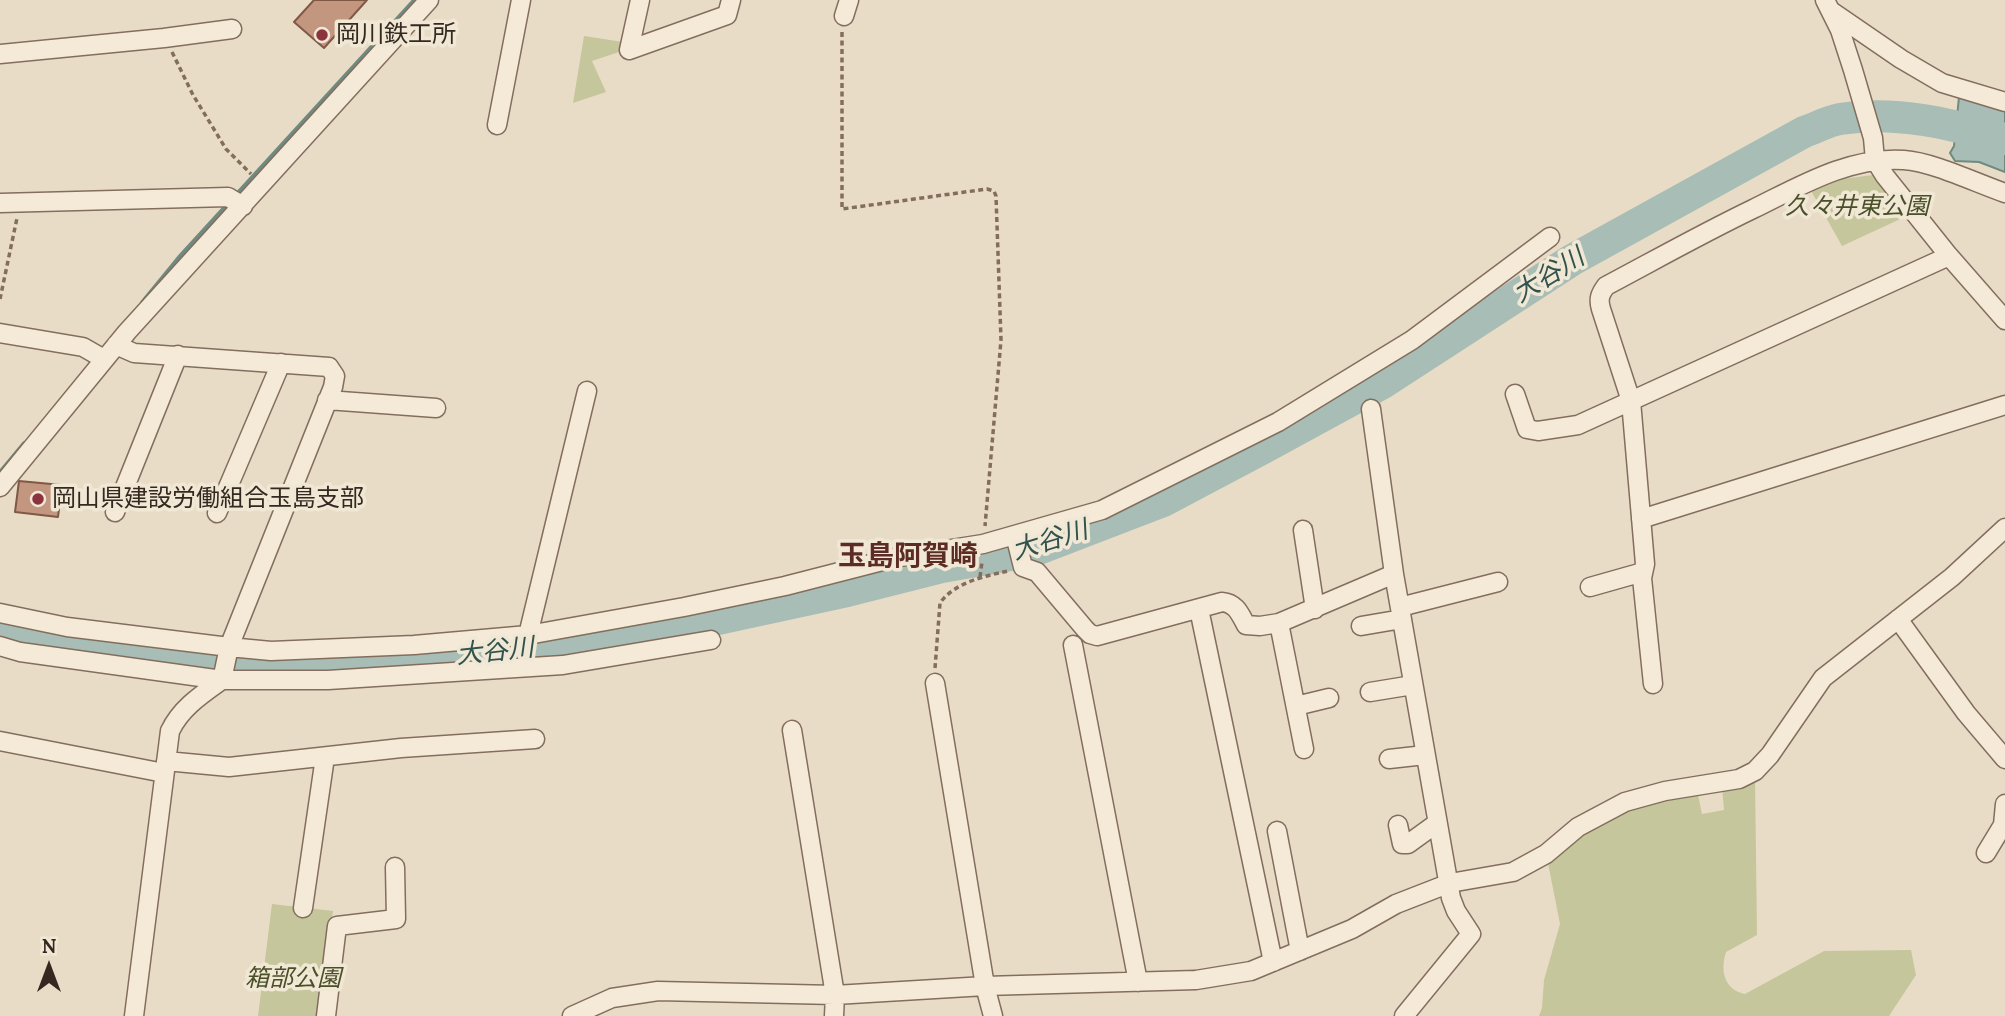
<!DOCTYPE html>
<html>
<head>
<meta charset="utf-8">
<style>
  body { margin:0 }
  #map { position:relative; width:2005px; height:1016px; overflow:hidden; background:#e9dcc6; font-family:Lora,serif }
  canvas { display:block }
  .north { position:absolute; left:14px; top:932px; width:70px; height:70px; -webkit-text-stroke:5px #f1e7d5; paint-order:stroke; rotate:0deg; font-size:19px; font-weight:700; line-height:28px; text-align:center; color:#342820 }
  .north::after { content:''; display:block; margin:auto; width:24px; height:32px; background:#342820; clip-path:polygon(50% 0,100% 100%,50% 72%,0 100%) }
</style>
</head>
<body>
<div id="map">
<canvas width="2005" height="1016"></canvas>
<div class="north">N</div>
</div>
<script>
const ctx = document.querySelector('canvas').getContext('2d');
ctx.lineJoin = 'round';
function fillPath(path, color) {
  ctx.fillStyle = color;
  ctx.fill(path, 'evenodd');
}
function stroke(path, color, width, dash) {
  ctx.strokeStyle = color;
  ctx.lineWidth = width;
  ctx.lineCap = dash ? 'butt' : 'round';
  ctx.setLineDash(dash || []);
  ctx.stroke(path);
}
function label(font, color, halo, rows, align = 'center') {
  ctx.font = font + ' Lora,"Noto Sans JP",serif';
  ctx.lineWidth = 7;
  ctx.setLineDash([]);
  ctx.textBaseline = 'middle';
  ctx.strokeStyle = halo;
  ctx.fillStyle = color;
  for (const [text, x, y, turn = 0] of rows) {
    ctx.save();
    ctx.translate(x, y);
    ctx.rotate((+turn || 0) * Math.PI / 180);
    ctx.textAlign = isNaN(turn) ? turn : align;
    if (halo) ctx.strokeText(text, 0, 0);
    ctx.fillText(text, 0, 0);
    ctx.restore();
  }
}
fillPath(new Path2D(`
  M584,36L623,42L622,51L592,61L606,92L573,103Z
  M1873,175L1909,215L1842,246L1810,189L1834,180Z
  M1755,777L1757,935L1726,952C1720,970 1724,990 1745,994L1824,951L1911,950L1916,975L1889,1016H1539L1542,1008L1544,980L1560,924L1547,858L1610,814L1697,790L1702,814L1724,810L1722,787Z
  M272,904L333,911L320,1016H258Z`), '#c5c69b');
const water = new Path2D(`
  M1959,97L2005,107V172L1979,162L1955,161L1950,153L1954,146Z`);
fillPath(water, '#a7bdb5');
stroke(water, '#6f8b81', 2);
stroke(new Path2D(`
  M143,302L179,258L415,0
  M0,473L24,444`), '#6f8b81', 5);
stroke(new Path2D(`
  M0,629L22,637L224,665H311L466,656L662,631L847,591L942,567L1033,551L1163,501L1265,447L1381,384L1572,260L1804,132C1816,128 1828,121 1840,119C1896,110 1951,124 2005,139`), '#a7bdb5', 32);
const building = new Path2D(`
  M314,0H367L324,48L294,22Z
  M19,481L62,485L58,517L15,512Z`);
fillPath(building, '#c39680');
stroke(building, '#7f5846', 2);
const street = new Path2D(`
  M640,0L629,50L727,15L731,0
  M1825,0L1840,30L1853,70L1873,138L1875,160L1885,176L1949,256L2005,320
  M1831,11L1901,59L1942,83L2005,102
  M844,16L849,0
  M0,54L164,38L232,29
  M497,125L521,0
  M0,203L228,197L243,206
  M0,333L83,347L104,359
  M116,345L134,353L329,367L335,376L333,387L229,647L222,680C201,695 181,708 170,731L134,1016
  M1515,394L1527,429L1538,431L1578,425L1949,256
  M327,400L436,408
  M1371,409L1394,574
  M0,487L127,332L429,0
  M115,512L178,355
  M217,513L281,363
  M1641,519L2005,405
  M1303,530L1315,609
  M1015,535L1023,567L1037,572L1085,629L1090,634L1097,636L1222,602C1236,603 1240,614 1246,625L1260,626L1279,623L1394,574L1451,898L1456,911L1471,934L1404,1016
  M1590,587L1643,572
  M1400,607L1498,582
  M1199,609L1273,962
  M0,613L67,627L229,647L271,651L414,645L528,635L684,607L785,586L894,558L983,544L1102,510L1278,422L1412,340L1550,237
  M1898,619L1966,713L2005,759
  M1279,623L1304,749
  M1361,626L1402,619
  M528,635L587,391
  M1073,645L1138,982
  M0,646L20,652L222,680H328L563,665L711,640
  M935,683L985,986L993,1016
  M1653,684L1642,578L1645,564L1631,401L1601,309C1598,299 1600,294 1606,286C1655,260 1703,233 1753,209C1800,186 1850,156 1904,160C1933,162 1976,183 2005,193
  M1370,692L1413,685
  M1296,706L1329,698
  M792,730L835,995L834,1016
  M0,741L164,773
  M1389,759L1425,755
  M166,761L229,767L401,748L535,739
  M1398,825L1402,844H1408L1437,823
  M1277,831L1300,951
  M1986,853L2003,825L2005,804
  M303,908L325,757
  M326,1016L337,926L396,919L395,867
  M572,1016L612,998L658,991L835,995L985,986L1196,980L1251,971L1352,929L1396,904L1450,883L1513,872L1546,854L1578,827L1625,802L1665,791L1739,779L1755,771L1770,755L1823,678L1952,577L2005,528`);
stroke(street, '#836e5e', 21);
stroke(new Path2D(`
  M842,32V209L987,189L994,191L996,196L1001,340L985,526
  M172,52L193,95L226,149L251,174
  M0,299L17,218
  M980,577L982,562
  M935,668L940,603C954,583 984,576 1008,571`), '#836e5e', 3.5, [5, 3.5]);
stroke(street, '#f5ead8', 18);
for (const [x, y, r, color] of [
  [322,35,7,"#8b343d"],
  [38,499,7,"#8b343d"]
]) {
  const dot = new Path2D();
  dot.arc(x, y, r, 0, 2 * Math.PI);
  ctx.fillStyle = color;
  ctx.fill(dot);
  stroke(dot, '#f1e7d5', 2.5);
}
label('24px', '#342820', '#f1e7d5', [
  ["岡川鉄工所",336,35],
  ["岡山県建設労働組合玉島支部",52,499]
], 'left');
label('italic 24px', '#484f29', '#f1e7d5', [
  ["久々井東公園",1857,207],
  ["箱部公園",293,979]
]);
label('italic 26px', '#31524d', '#f1e7d5', [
  ["大谷川",1549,276,-32],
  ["大谷川",1050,541,-17],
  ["大谷川",495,652,-6]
]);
label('bold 28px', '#5c2b24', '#f1e7d5', [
  ["玉島阿賀崎",908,557]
]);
</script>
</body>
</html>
